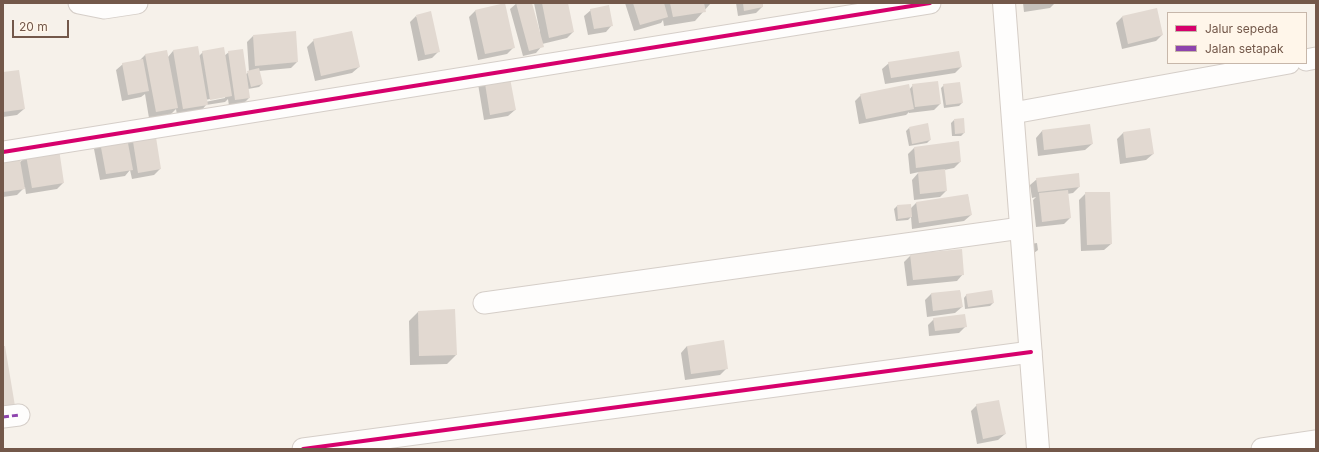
<!DOCTYPE html>
<html>
<head>
<meta charset="utf-8">
<style>
  body { margin:0 }
  #map { position:relative; width:1319px; height:452px; overflow:hidden; background:#f6f1ea; font-family:Inter,sans-serif }
  canvas { display:block }
  .frame { position:absolute; inset:0; border:4px solid #73584a; pointer-events:none }
  .legend { position:absolute; left:1167px; top:12px; width:140px; height:52px; box-sizing:border-box; background:#fff6ea; border:1px solid #c7b7aa; margin:0; padding:5px 7px; list-style:none; font-size:12px; color:#73584a }
  .legend li { display:flex; align-items:center; gap:8px; height:20px }
  .legend b { width:20px; border:1px solid #c7b7aa }
  .scale { position:absolute; left:12px; top:20px; width:57px; height:18px; box-sizing:border-box; border:2px solid #73584a; border-top:0; padding-left:5px; font-size:12px; line-height:14px; white-space:nowrap; color:#73584a; -webkit-text-stroke:3px #fff6ea; paint-order:stroke }
</style>
</head>
<body>
<div id="map">
<canvas width="1319" height="452"></canvas>
<div class="frame"></div>
<ul class="legend">
<li><b style="height:5px;background:#d6006c"></b>Jalur sepeda</li>
<li><b style="height:5px;background:#8e44ad"></b>Jalan setapak</li>
</ul>
<div class="scale">20 m</div>
</div>
<script>
const ctx = document.querySelector('canvas').getContext('2d');
ctx.lineJoin = 'round';
function fillPath(path, color) {
  ctx.fillStyle = color;
  ctx.fill(path, 'evenodd');
}
function stroke(path, color, width, dash) {
  ctx.strokeStyle = color;
  ctx.lineWidth = width;
  ctx.lineCap = dash ? 'butt' : 'round';
  ctx.setLineDash(dash || []);
  ctx.stroke(path);
}
fillPath(new Path2D(`
  M517,3H531L539,32H540L534,3H567L573,32L567,38L542,44V46L536,53L523,56L510,9Z
  M625,3H711L695,21L664,26L663,20L661,23L634,31Z
  M736,3H762V7L756,13L738,16Z
  M1023,3H1066L1055,4V3L1050,8L1024,12Z
  M1156,9L1162,35L1156,41L1122,49L1116,23L1122,17Z
  M476,10L514,47L507,54L478,60L469,17Z
  M591,10L612,25L606,32L588,35L584,16Z
  M416,16L439,51L432,58L418,61L410,22Z
  M253,36L297,62L291,68L259,71L262,84L259,87L248,89L249,98L243,104L229,106L228,99L225,102L206,105L201,111L177,115L176,109L171,114L149,118L145,94L141,97L122,101L116,70L123,64L140,60L145,55L168,57L173,51L199,56L203,52L224,56L229,52L246,74L249,72L247,42ZM225,96V98L205,102V100Z
  M314,40L359,67L352,73L315,81L307,47Z
  M889,63L961,67L955,73L885,84L882,69Z
  M3,73L24,109L17,115L3,117Z
  M508,74L515,110L508,116L484,120L478,84Z
  M913,85L940,104L934,110L909,113V112L906,115L859,124L855,101L861,95L909,90Z
  M944,85L962,103L959,106L944,108L941,88Z
  M954,120L964,133L961,136H952L951,123Z
  M1089,125L1092,144L1085,150L1038,156L1036,138L1042,131Z
  M909,128L930,140L927,143L909,146L906,131Z
  M1149,129L1153,154L1146,160L1120,164L1117,139L1123,133Z
  M154,133L160,169L154,175L132,179L130,170L125,176L100,180L94,149L101,143Z
  M958,143L960,162L954,168L944,170L946,191L940,197L914,200L912,180L919,172L910,174L908,154L914,148Z
  M27,156L63,183L57,189L26,194L25,187L17,195L3,197V163H19Z
  M1037,179L1079,187L1073,193L1067,194L1070,218L1064,224L1036,227L1033,200L1036,197L1032,198L1030,185Z
  M1086,193L1111,244L1104,250L1081,251L1079,200Z
  M968,196L971,215L964,221L912,229L911,217L908,220L896,221L894,209L897,206L910,209L916,203Z
  M1037,243L1038,250L1034,253L1027,254L1030,244Z
  M911,255L963,274L957,281L907,286L904,262Z
  M960,291L962,307L955,313L927,317L925,300L931,294Z
  M967,294L993,303L990,306L965,309L964,298Z
  M418,312L456,355L447,364L410,365L409,321Z
  M934,319L966,326L959,333L929,336L928,325Z
  M687,346L727,368L720,375L685,380L681,353Z
  M977,405L1005,434L998,440L977,444L971,411Z`), '#0003');
fillPath(new Path2D(`
  M505,3L515,48L485,54L475,10Z
  M516,3H532L544,47L529,51Z
  M542,3H568L574,32L549,38Z
  M633,3H664L668,17L640,25Z
  M670,3H704L706,12L673,17Z
  M743,3H763V7L744,11Z
  M609,5L613,26L594,29L590,9Z
  M1157,8L1163,35L1128,44L1122,16Z
  M431,11L440,52L425,55L416,15Z
  M296,31L298,62L255,66L253,35Z
  M352,31L360,67L321,76L313,39Z
  M198,46L208,105L183,109L173,50Z
  M224,47L232,96L210,100L202,51Z
  M243,49L250,98L235,100L228,51Z
  M167,50L178,108L156,112L145,54Z
  M959,51L962,67L891,78L888,62Z
  M143,59L149,91L128,95L122,63Z
  M259,68L263,84L251,87L247,71Z
  M19,70L25,109L3,112V72Z
  M509,73L516,110L490,115L484,77Z
  M938,81L941,104L915,107L912,84Z
  M960,82L963,103L946,105L943,84Z
  M909,84L914,109L866,119L860,94Z
  M964,118L965,133L955,134L954,119Z
  M928,123L931,140L912,144L909,127Z
  M1090,124L1093,144L1044,150L1042,130Z
  M1150,128L1154,154L1126,158L1123,132Z
  M155,131L161,169L138,173L132,135Z
  M127,138L133,170L106,174L100,142Z
  M959,141L961,162L916,168L914,147Z
  M59,149L64,183L32,188L26,155Z
  M20,160L25,189L3,192V162Z
  M945,169L947,191L920,194L918,172Z
  M1079,173L1080,187L1038,192L1036,178Z
  M1068,190L1071,218L1042,222L1039,193Z
  M1085,192H1110L1112,244L1087,245Z
  M968,194L972,215L919,223L916,202Z
  M911,204L912,217L898,219L897,205Z
  M962,249L964,275L913,280L910,254Z
  M960,290L963,307L933,311L931,293Z
  M992,290L994,303L968,307L966,294Z
  M455,309L457,355L419,356L418,311Z
  M965,314L967,327L935,331L933,318Z
  M724,340L728,369L691,374L687,346Z
  M3,346H5L15,406L3,408Z
  M999,400L1006,434L983,439L976,404Z`), '#e2d9d1');
const street = new Path2D(`
  M79,3L104,8L137,3
  M1306,60L1316,58
  M1013,113L1289,63
  M3,152L930,3
  M484,303L1021,228
  M3,417L19,415
  M303,449L1031,352
  M1262,449L1316,441`);
const secondary = new Path2D(`
  M1004,3L1038,449`);
stroke(street, '#d5cec8', 23);
stroke(secondary, '#d5cdc6', 24);
stroke(street, '#fefdfc', 21);
stroke(secondary, '#fefdfc', 22);
stroke(new Path2D(`
  M3,417L19,415`), '#8e44ad', 3, [6, 3]);
stroke(new Path2D(`
  M3,152L930,3
  M303,449L1031,352`), '#d6006c', 4);
</script>
</body>
</html>
